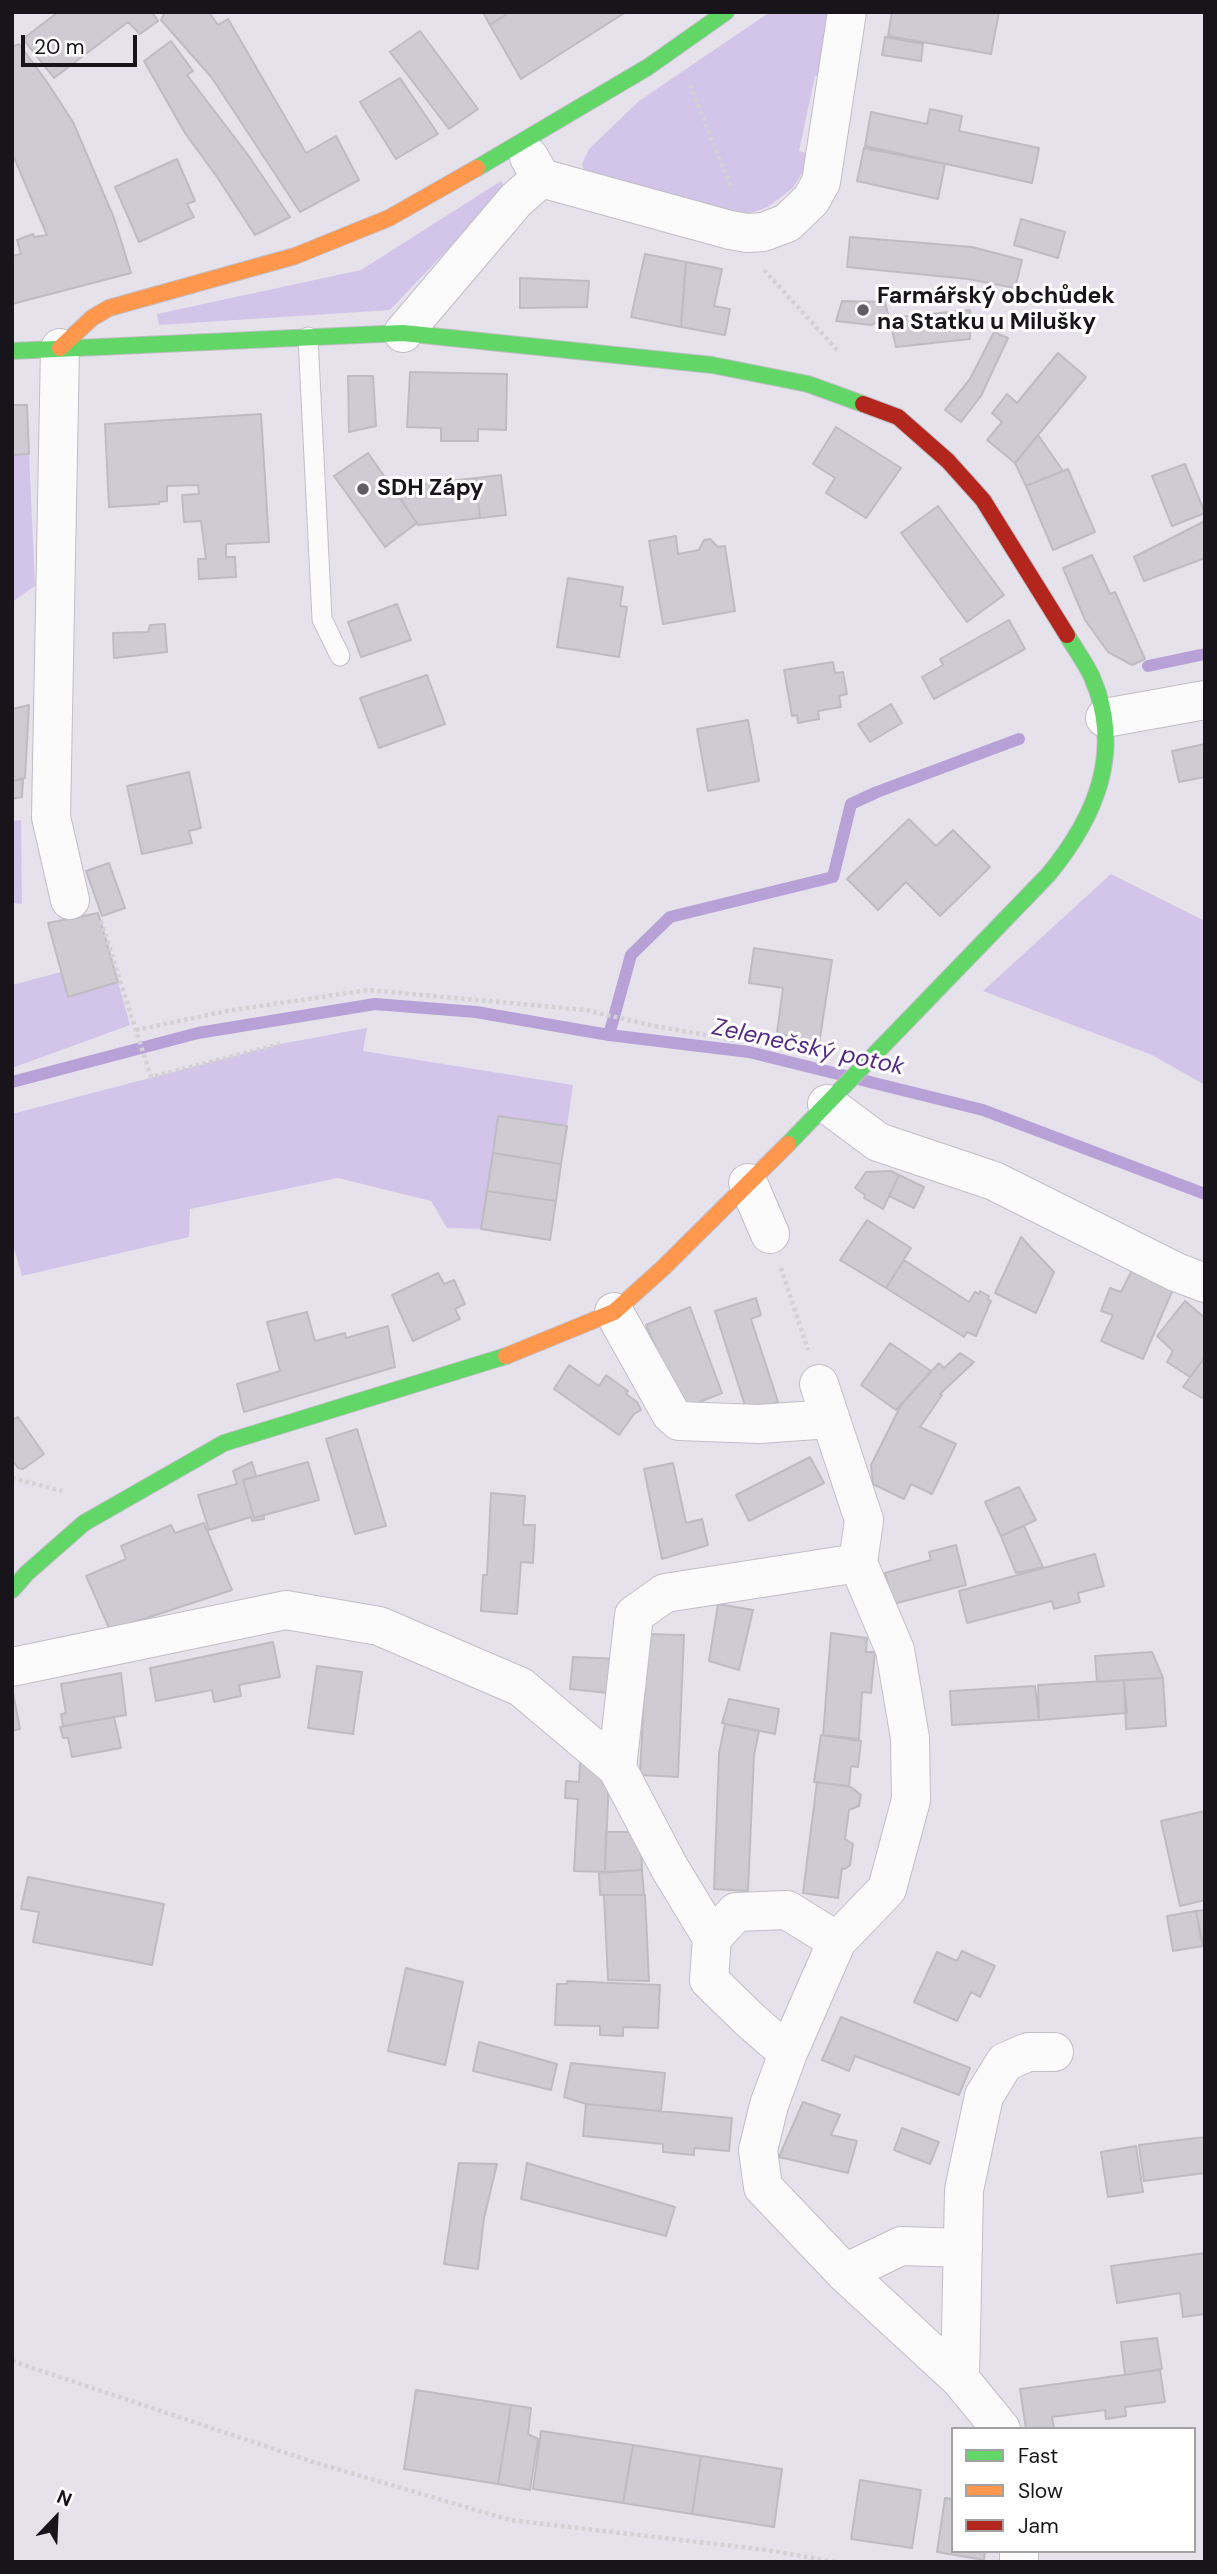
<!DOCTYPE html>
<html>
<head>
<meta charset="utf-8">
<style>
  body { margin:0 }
  #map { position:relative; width:1217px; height:2574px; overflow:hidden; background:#e6e2ec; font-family:"DM Sans",sans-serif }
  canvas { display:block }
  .frame { position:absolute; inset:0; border:14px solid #17141a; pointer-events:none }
  .legend { position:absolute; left:951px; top:2427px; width:245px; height:126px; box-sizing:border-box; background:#fff; border:2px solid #a2a1a3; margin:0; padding:9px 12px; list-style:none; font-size:21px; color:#17141a }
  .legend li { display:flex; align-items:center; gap:14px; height:35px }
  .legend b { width:35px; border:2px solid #a2a1a3 }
  .north { position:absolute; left:21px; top:2483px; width:70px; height:70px; -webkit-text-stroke:5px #fff; paint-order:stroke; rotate:23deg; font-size:19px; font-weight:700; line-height:28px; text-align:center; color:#17141a }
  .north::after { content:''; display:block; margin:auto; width:24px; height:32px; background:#17141a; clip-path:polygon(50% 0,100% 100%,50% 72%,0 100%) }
  .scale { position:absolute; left:21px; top:35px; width:116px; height:32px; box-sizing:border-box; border:4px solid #17141a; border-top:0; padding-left:9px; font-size:21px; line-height:24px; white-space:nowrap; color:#17141a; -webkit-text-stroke:5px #fff; paint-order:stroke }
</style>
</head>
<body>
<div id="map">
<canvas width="1217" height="2574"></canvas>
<div class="frame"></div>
<ul class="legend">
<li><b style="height:9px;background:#63d668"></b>Fast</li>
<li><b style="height:9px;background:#ff974d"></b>Slow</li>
<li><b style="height:9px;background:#b3261e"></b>Jam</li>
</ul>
<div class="north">N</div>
<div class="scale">20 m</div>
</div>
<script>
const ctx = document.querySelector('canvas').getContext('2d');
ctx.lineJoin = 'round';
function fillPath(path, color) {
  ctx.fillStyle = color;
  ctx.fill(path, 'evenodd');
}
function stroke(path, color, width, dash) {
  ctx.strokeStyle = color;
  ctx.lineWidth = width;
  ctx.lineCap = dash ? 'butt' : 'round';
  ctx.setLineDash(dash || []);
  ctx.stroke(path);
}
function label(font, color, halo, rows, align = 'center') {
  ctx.font = font + ' "DM Sans",sans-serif';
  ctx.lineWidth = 6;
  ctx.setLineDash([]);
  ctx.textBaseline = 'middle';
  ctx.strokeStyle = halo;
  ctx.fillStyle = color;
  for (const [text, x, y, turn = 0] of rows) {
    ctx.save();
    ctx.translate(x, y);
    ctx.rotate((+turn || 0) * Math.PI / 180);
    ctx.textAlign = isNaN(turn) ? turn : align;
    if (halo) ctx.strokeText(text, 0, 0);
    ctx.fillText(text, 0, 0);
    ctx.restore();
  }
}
fillPath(new Path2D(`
  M770,12H838L830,76H815L799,151L813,155L793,188L768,207L742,216L586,176L582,164L589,149L639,101Z
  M501,181L506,188L390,310L159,325L157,314L361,270Z
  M29,454L35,586L12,602V455Z
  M21,820L22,904L12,903V821Z
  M1111,874L1205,921V1085L1152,1055L983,991Z
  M61,972L69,997L118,982L130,1025L12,1068V985Z
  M367,1028L363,1051L573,1085L567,1126L498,1116L481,1229L447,1228L431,1201L338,1178L190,1209L189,1237L22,1276L12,1242V1114L280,1044Z`), '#d3c5e9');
stroke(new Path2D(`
  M1148,666L1205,654
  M1019,739L877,792L851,804L833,877L670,917L631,955L609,1035L749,1052L983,1110L1205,1194
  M12,1082L198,1033L375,1004L476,1012L609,1035`), '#b8a1d7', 12);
const building = new Path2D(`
  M58,12H152L158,21L140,34L128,22L54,78L23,39Z
  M165,12H209L218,25L228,19L306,153L336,136L359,180L300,212L212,78L161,20Z
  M483,12H510L490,25Z
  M510,12H626L521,79L490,25Z
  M892,12H999L991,54L888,36Z
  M420,31L478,109L449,129L390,52Z
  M885,37L923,44L921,61L882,55Z
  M171,41L193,71L187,75L248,155L290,217L255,235L217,177L185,133L144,61Z
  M19,44L47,82L73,122L114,218L131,273L12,304V256L21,254L17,240L33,234L34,237L47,235L12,153V47Z
  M400,78L438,134L396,159L360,102Z
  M930,109L962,116L959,131L1039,148L1032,183L865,146L871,112L927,124Z
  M864,148L945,164L938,199L857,181Z
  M177,159L195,201L187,204L194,217L139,242L115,187Z
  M1021,219L1065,232L1058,258L1014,245Z
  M850,237L972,247L1022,260L1015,288L968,279L847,267Z
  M645,254L686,262L681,327L631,317Z
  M686,262L722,269L714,306L730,309L725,335L681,327Z
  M520,278L589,281L587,307L520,308Z
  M842,301L885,302L889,318L871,325L836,321Z
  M970,310V339L896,347L889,318Z
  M994,332L1008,338L981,396L961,422L945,410L970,379Z
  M1058,353L1086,377L1015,463L987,440L1002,422L992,413L1007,394L1017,403Z
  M410,372L507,374L506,430L478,429V441H441V428L407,427Z
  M348,376H373L376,426L349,432Z
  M12,405H27L29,454L12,455Z
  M261,414L269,542L226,544V557H235L236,577L199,579L198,559H206L201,521L184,522L182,495L199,494L198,485L167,486V501L159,502V504L109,507L105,424Z
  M836,427L901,468L866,518L826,493L835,478L813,464Z
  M1038,435L1063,471L1026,486L1015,463Z
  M368,453L417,523L385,547L334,476Z
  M1185,464L1205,513L1172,526L1152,476Z
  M1068,469L1095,532L1053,550L1026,486Z
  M501,475L506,515L480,518L476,478Z
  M476,478L480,518L418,525L393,487Z
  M938,506L1004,595L967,622L901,533Z
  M1205,521V558L1144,581L1134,557Z
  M676,536L678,554L699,550L704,540L710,539L718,547L725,546L735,611L663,624L649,541Z
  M1092,555L1110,594L1115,592L1145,659L1132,665L1108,652L1085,620L1063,568Z
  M568,578L623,587L620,606L627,607L619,657L557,647Z
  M397,604L411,640L361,657L348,622Z
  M1009,620L1025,649L934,699L922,677L943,665L940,659Z
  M165,624L167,652L114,658L113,633L148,632L150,625Z
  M833,662L835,673L843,672L847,694L839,696L841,707L818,711L819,719L798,723L797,715L792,716L784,670Z
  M427,675L445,724L379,748L360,698Z
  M891,704L902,723L870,742L858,724Z
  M29,705L25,778L12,781V709Z
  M748,720L759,781L708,791L697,729Z
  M1205,744V777L1179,782L1172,751Z
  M189,772L201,828L189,831L192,843L142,854L127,786Z
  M23,779L22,797L12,799V781Z
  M909,819L936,846L953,830L990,867L940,916L906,882L878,910L847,879Z
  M109,863L125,908L102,916L86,871Z
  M98,913L118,982L68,997L48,923Z
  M754,948L832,960L819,1044L777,1033L783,988L749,983Z
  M498,1116L567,1126L561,1164L493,1153Z
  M493,1153L561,1164L556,1201L487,1191Z
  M891,1171L899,1175L883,1209L864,1198L865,1195L855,1188L866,1172Z
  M899,1175L924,1187L914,1208L889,1196Z
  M487,1191L556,1201L550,1240L481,1229Z
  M867,1220L911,1248L886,1288L840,1260Z
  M1021,1237L1054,1272L1036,1313L995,1293Z
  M904,1260L969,1302L975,1292L979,1294L980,1291L989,1296L988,1299L991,1301L976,1336L967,1332L964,1337L886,1288Z
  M1134,1266L1174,1287L1143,1359L1101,1341L1113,1315L1101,1311L1110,1288L1121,1292Z
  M438,1273L444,1284L454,1280L465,1304L455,1309L460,1319L413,1341L392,1295Z
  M756,1298L761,1315L751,1319L778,1402L747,1412L715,1311Z
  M1185,1301L1205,1318V1357L1190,1377L1167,1362L1173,1351L1157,1336Z
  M690,1307L722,1393L682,1409L646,1325Z
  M307,1312L315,1341L345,1333L346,1338L388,1326L395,1367L244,1412L237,1384L280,1371L267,1322Z
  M890,1343L931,1371L896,1410L861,1385Z
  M960,1353L974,1362L940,1394L942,1395L920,1427L956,1444L932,1494L911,1484L904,1499L873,1484L871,1465L901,1405L939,1363L944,1368Z
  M1205,1357V1394L1202,1398L1183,1387Z
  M569,1365L599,1386L606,1375L628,1391L626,1394L637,1402L641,1410L634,1414L619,1435L554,1389Z
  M18,1417L44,1454L23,1469L18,1468L12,1460V1420Z
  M357,1429L386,1526L355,1534L326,1439Z
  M810,1457L824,1483L749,1521L736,1495Z
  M252,1462L256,1476L243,1480L254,1518L264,1515V1519L252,1521L251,1517L209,1530L198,1495L237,1484L233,1471Z
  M308,1462L319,1500L254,1518L243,1480Z
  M673,1463L686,1523L702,1519L708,1545L662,1559L644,1469Z
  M1019,1487L1036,1520L1001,1536L985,1502Z
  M491,1493L525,1496L523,1525H535L533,1563L521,1562L517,1614L481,1611L483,1575H487Z
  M204,1523L232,1590L110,1630L86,1576L126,1559L121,1546L171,1525L175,1533Z
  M1024,1526L1043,1567L1016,1573L1001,1536Z
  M956,1545L966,1585L893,1604L885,1573L931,1560L929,1552Z
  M1095,1554L1104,1586L1078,1593L1080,1602L1054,1609L1052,1601L967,1623L959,1591Z
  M718,1604L753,1610L739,1670L709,1661Z
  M831,1633L867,1638L866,1652H875L871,1693L862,1692L859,1739L823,1735Z
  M647,1634L684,1635L678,1777L640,1775Z
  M273,1642L280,1677L239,1685L241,1696L214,1702L212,1690L156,1701L150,1668Z
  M1152,1652L1163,1678L1097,1682L1095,1656Z
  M573,1657L620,1659L617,1694L570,1689Z
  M317,1666L362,1672L353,1734L308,1728Z
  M121,1673L126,1715L63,1726L61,1714L66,1713L61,1684Z
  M1163,1678L1166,1726L1126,1729L1124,1680Z
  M1124,1680L1127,1713L1039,1720L1038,1685Z
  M1035,1686L1039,1720L952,1725L950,1691Z
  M13,1693L20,1729L12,1731V1693Z
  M729,1699L779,1709L775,1734L722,1723Z
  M114,1717L121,1748L72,1757L68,1738H63L60,1727Z
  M725,1724L759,1731L754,1755L748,1891L714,1889L719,1753Z
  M821,1735L861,1741L858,1767L851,1766L849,1786L814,1782Z
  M580,1762L609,1778L605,1872L574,1871L578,1799L565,1798L566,1781L579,1782Z
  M817,1782L851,1787L861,1795L859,1806L849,1810L845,1839L853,1844L850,1865L845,1869L842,1868L838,1898L803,1893Z
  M1205,1811V1900L1180,1906L1161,1821Z
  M606,1832H641L642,1870L605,1872Z
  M642,1870L644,1895H600L599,1873Z
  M28,1877L164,1904L152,1965L33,1942L39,1912L21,1909Z
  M604,1895H645L649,1981L608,1980Z
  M1205,1910V1939L1201,1940L1196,1911Z
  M1196,1911L1203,1946L1173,1951L1167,1916Z
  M962,1951L995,1966L980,1997L971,1992L957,2021L914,2002L937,1952L957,1961Z
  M406,1968L463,1982L445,2065L388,2051Z
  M567,1981L660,1985L658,2028L623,2027V2036L600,2035V2026L555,2025L557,1984H567Z
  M841,2017L970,2068L959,2095L855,2056L849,2071L822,2060Z
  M479,2042L557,2064L551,2090L473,2071Z
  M571,2063L665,2073L661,2111L586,2104L564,2097Z
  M803,2102L840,2115L831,2135L857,2141L848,2173L779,2157Z
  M586,2104L732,2118L729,2151L694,2148V2155L663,2152V2144L583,2136Z
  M902,2128L939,2142L930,2164L894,2150Z
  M1205,2137V2173L1144,2181L1139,2145Z
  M1136,2146L1143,2192L1108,2197L1101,2152Z
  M459,2163L497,2164L484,2218L478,2269L444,2264Z
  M527,2163L675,2207L666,2236L521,2199Z
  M1205,2253V2314L1183,2317L1180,2293L1117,2303L1111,2266Z
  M1157,2338L1162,2369L1125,2375L1121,2342Z
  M1160,2370L1165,2402L1125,2407L1126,2416L1106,2419L1105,2410L1052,2417L1054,2429H1026L1020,2389Z
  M416,2390L511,2405L498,2484L404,2469Z
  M511,2405L531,2408L528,2434L538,2439L530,2490L498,2484Z
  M541,2431L633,2445L623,2503L533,2489Z
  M633,2445L701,2456L692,2514L623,2503Z
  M701,2456L782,2469L774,2527L692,2514Z
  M860,2480L921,2490L912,2548L851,2539Z
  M945,2498L953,2499V2551H985L984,2560L937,2552Z`);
fillPath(building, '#cecbd2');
stroke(building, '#bebcc3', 2);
const lane = new Path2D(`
  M308,337L322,619L340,656`);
const street = new Path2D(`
  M541,178L730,230L747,233L763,232L787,223L811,200L821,182L847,12
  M403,333L516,200L541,178L529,157
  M60,348L51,817L70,900
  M1105,718L1205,700
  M827,1104L878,1142L994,1181L1176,1272L1205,1283
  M748,1183L770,1234
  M614,1312L671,1414L679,1421L759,1424L830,1419
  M819,1384L864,1520L858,1563L895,1650L910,1738L911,1800L887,1889L837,1941L788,2053L769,2105L758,2150L763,2187L845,2273L960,2379L1001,2429
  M12,1667L286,1610L379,1626L521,1687L617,1768L669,1867L712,1938
  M617,1768L634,1615L665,1593L858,1563
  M788,2053L750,2020L709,1980L712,1938L736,1912L787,1910L837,1941
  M845,2273L901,2246L963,2248
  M960,2379L964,2190L984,2096L1005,2062L1028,2052H1054
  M1019,2562V2551`);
const fast = new Path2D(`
  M477,168L648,67L726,12
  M12,351L403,333L712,365L808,384L863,404
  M788,1144L1048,875C1096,817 1124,751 1092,677C1085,662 1075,649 1067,635
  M12,1590L27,1573L84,1523L224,1443L506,1356`);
const slow = new Path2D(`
  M60,348L92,318L109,308L295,256L389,218L477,168
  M506,1356L614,1312L663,1268L788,1144`);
const jam = new Path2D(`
  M863,404L898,417L948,461L983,500L1067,635`);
stroke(lane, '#c1bec6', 21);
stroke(street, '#c1bec6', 40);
stroke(fast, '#c1bec6', 18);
stroke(slow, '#c1bec6', 18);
stroke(jam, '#c1bec6', 18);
stroke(new Path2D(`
  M690,85L732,190
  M764,270L838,351
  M101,921L151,1077L280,1044
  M136,1030L227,1011L368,990L586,1010L654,1026L820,1055
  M781,1268L808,1350
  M12,1478L62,1491
  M12,2361L313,2462L510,2520L767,2550L835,2562`), '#d2d1d4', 4.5, [3.5, 3.5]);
stroke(lane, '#fbfbfc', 19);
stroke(street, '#fbfbfc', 38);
stroke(fast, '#63d668', 16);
stroke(slow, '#ff974d', 16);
stroke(jam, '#b3261e', 16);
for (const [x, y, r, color] of [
  [863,310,7,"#5f5c64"],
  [363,489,7,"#5f5c64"]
]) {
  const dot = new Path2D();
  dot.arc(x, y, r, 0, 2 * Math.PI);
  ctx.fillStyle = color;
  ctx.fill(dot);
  stroke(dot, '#fff', 2.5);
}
label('bold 23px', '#17141a', '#fff', [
  ["Farmářský obchůdek",877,297],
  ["na Statku u Milušky",877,323],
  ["SDH Zápy",377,489]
], 'left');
label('italic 24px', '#562b82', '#fff', [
  ["Zelenečský potok",808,1048,12]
]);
</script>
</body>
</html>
